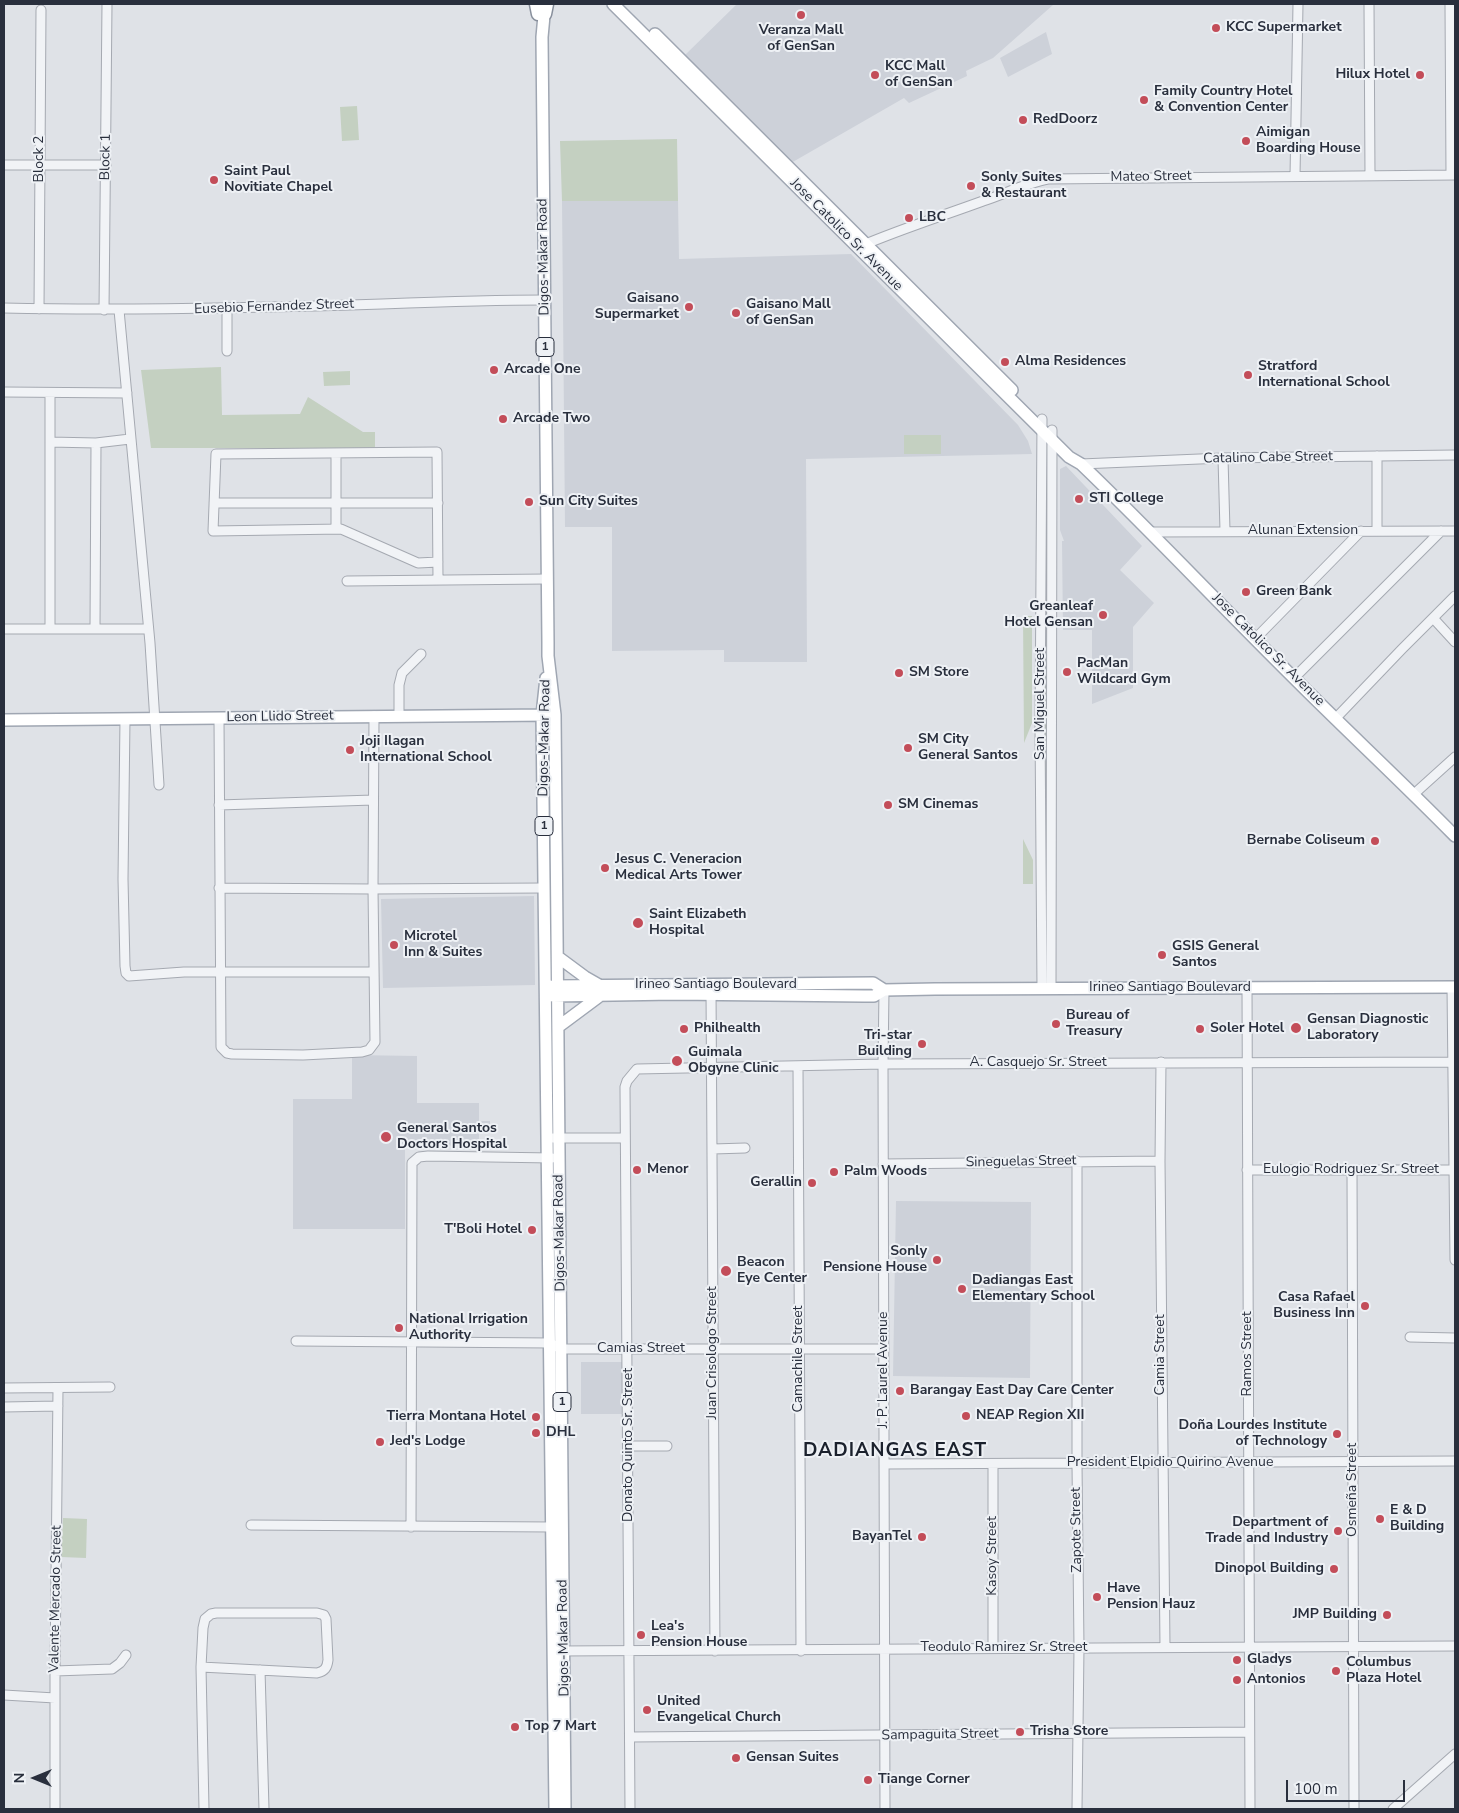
<!DOCTYPE html>
<html>
<head>
<meta charset="utf-8">
<style>
  body { margin:0 }
  #map { position:relative; width:1459px; height:1813px; overflow:hidden; background:#dfe2e7; font-family:"Nunito Sans",sans-serif }
  canvas { display:block }
  .frame { position:absolute; inset:0; border:5px solid #292f3d; pointer-events:none }
  .north { position:absolute; left:10px; top:1753px; width:50px; height:50px; -webkit-text-stroke:4px #eef1f5; paint-order:stroke; rotate:270deg; font-size:14px; font-weight:700; line-height:20px; text-align:center; color:#292f3d }
  .north::after { content:''; display:block; margin:auto; width:18px; height:22px; background:#292f3d; clip-path:polygon(50% 0,100% 100%,50% 72%,0 100%) }
  .scale { position:absolute; left:1286px; top:1780px; width:119px; height:22px; box-sizing:border-box; border:2px solid #292f3d; border-top:0; padding-left:6px; font-size:15px; line-height:18px; white-space:nowrap; color:#292f3d; -webkit-text-stroke:4px #eef1f5; paint-order:stroke }
</style>
</head>
<body>
<div id="map">
<canvas width="1459" height="1813"></canvas>
<div class="frame"></div>
<div class="north">N</div>
<div class="scale">100 m</div>
</div>
<script>
const ctx = document.querySelector('canvas').getContext('2d');
ctx.lineJoin = 'round';
function fillPath(path, color) {
  ctx.fillStyle = color;
  ctx.fill(path, 'evenodd');
}
function stroke(path, color, width, dash) {
  ctx.strokeStyle = color;
  ctx.lineWidth = width;
  ctx.lineCap = dash ? 'butt' : 'round';
  ctx.setLineDash(dash || []);
  ctx.stroke(path);
}
function label(font, color, halo, rows, align = 'center') {
  ctx.font = font + ' "Nunito Sans",sans-serif';
  ctx.lineWidth = 4;
  ctx.setLineDash([]);
  ctx.textBaseline = 'middle';
  ctx.strokeStyle = halo;
  ctx.fillStyle = color;
  for (const [text, x, y, turn = 0] of rows) {
    ctx.save();
    ctx.translate(x, y);
    ctx.rotate((+turn || 0) * Math.PI / 180);
    ctx.textAlign = isNaN(turn) ? turn : align;
    if (halo) ctx.strokeText(text, 0, 0);
    ctx.fillText(text, 0, 0);
    ctx.restore();
  }
}
fillPath(new Path2D(`
  M737,4H1053V5L993,58L966,71L967,76L909,103L904,98L791,163L685,55Z
  M1046,32L1052,54L1008,77L1000,58Z
  M562,201H678L679,259L851,254L1018,425L1028,441L1032,454L806,459L807,662H724V650L612,651V527H565Z
  M1066,466L1142,546L1120,570L1154,603L1133,627V688L1092,704V630H1063L1062,541H1064L1060,530V469Z
  M534,896L535,985L383,988L381,899Z
  M352,1055L417,1056V1103H479V1121H490V1130H479V1146L405,1145V1229H293V1099H352Z
  M896,1201L1031,1202L1030,1378L893,1376Z
  M581,1362H622L623,1414H581Z`), '#cdd1d9');
fillPath(new Path2D(`
  M357,106L359,140L342,141L340,107Z
  M677,139L678,201H562L560,141Z
  M221,367L222,415L300,414L308,397L363,432H375V448H151L141,370Z
  M350,371V385L324,386L323,372Z
  M904,435H941V454H904Z
  M1045,459H1048L1047,582H1044Z
  M1044,606H1047L1046,755H1044Z
  M1023,616H1032V723L1024,743Z
  M1044,761H1047L1046,822H1044Z
  M1023,839L1033,860V884H1023Z
  M63,1518L87,1519L86,1558L61,1557Z`), '#c4d0c1');
const minor = new Path2D(`
  M1369,4L1370,176
  M1450,4L1451,175
  M4,165H106
  M1295,176L1298,4
  M861,246C901,229 942,216 983,201C1005,194 1026,183 1048,179L1455,175
  M4,308C130,311 256,308 382,304C436,302 490,300 544,300
  M227,308V351
  M39,309L41,10
  M104,310L107,4
  M119,310L150,643L159,785
  M4,392L127,393
  M50,393V628
  M1042,419L1040,727L1042,989
  M50,442L96,443L130,439
  M1377,456V531
  M1223,458L1225,531
  M1081,464L1223,458L1455,455
  M214,503H438
  M336,529V453
  M1151,532L1455,531
  M438,562L418,563L341,529L213,531L216,454L437,452L438,580
  M347,581L547,579
  M1433,618L1455,642
  M95,628L96,443
  M4,629H148
  M1256,638L1361,531
  M1294,678L1441,531
  M399,716V685L402,673L421,654
  M219,718L221,1047L227,1053L232,1054L303,1055L362,1052L369,1050L375,1042L373,889L374,716
  M125,719L123,879L125,966L126,973L129,976L184,972H374
  M1335,719L1402,649L1455,596
  M1414,794L1455,757
  M219,805L373,800
  M219,888L373,889L544,888
  M1452,987L1455,1260
  M1247,988L1250,1809
  M711,989L715,1651
  M1051,989L1052,430
  M884,990L883,1064L885,1809
  M1161,1062L1160,1161L1165,1647
  M798,1066L801,1651
  M553,1138H625
  M713,1149L745,1148
  M883,1164L1160,1161
  M1247,1170H1454
  M1352,1170L1354,1809
  M1410,1337L1455,1338
  M296,1341L550,1343L561,1349H884
  M4,1388L110,1387
  M4,1407L58,1406
  M629,1446H667
  M884,1464L1455,1461
  M251,1525L552,1527
  M411,1527L412,1163L419,1157L428,1156L552,1158
  M993,1648V1464
  M559,1651C858,1651 1156,1646 1455,1646
  M201,1667L317,1673C325,1671 327,1668 328,1660L326,1619L324,1615L317,1613H216L211,1614L205,1619L203,1628L201,1667L204,1809
  M260,1670L264,1809
  M55,1671L112,1669L120,1663L126,1655
  M4,1695L55,1698
  M630,1737L1249,1732
  M55,1809V1671L58,1389
  M630,1809L625,1087L627,1081L637,1069L883,1064L1455,1062
  M1077,1809L1079,1648L1077,1464V1161
  M1393,1809L1455,1754`);
const major = new Path2D(`
  M613,4L1069,457L1081,464C1154,534 1223,608 1295,679C1348,732 1403,783 1455,836
  M545,5L542,37L548,642V656L555,715L565,1809
  M655,34L1012,390
  M546,678L542,715L555,1809
  M4,720L549,715
  M558,957L585,977L599,985
  M552,986L873,983L884,990L935,989L1455,987
  M553,996L674,994L864,996H874L884,990
  M558,1027L601,995`);
const highway = new Path2D(`
  M536,4L538,14
  M545,14L547,4`);
stroke(minor, '#a5a9b1', 11);
stroke(major, '#9fa6b2', 14);
stroke(highway, '#888f9c', 15);
stroke(minor, '#f1f3f6', 9);
stroke(major, '#fff', 11);
stroke(highway, '#fff', 12);
for (const [x, y, r, color] of [
  [801,15,5,"#c34d59"],
  [1216,28,5,"#c34d59"],
  [875,75,5,"#c34d59"],
  [1420,75,5,"#c34d59"],
  [1144,100,5,"#c34d59"],
  [1023,120,5,"#c34d59"],
  [1246,141,5,"#c34d59"],
  [214,180,5,"#c34d59"],
  [971,186,5,"#c34d59"],
  [909,218,5,"#c34d59"],
  [689,307,5,"#c34d59"],
  [736,313,5,"#c34d59"],
  [1005,362,5,"#c34d59"],
  [494,370,5,"#c34d59"],
  [1248,375,5,"#c34d59"],
  [503,419,5,"#c34d59"],
  [1079,499,5,"#c34d59"],
  [529,502,5,"#c34d59"],
  [1246,592,5,"#c34d59"],
  [1103,615,5,"#c34d59"],
  [1067,672,5,"#c34d59"],
  [899,673,5,"#c34d59"],
  [908,748,5,"#c34d59"],
  [350,750,5,"#c34d59"],
  [888,805,5,"#c34d59"],
  [1375,841,5,"#c34d59"],
  [605,868,5,"#c34d59"],
  [638,923,6,"#c34d59"],
  [394,945,5,"#c34d59"],
  [1162,955,5,"#c34d59"],
  [1056,1024,5,"#c34d59"],
  [1296,1028,6,"#c34d59"],
  [684,1029,5,"#c34d59"],
  [1200,1029,5,"#c34d59"],
  [922,1044,5,"#c34d59"],
  [677,1061,6,"#c34d59"],
  [386,1137,6,"#c34d59"],
  [637,1170,5,"#c34d59"],
  [834,1172,5,"#c34d59"],
  [812,1183,5,"#c34d59"],
  [532,1230,5,"#c34d59"],
  [937,1260,5,"#c34d59"],
  [726,1271,6,"#c34d59"],
  [962,1289,5,"#c34d59"],
  [1365,1306,5,"#c34d59"],
  [399,1328,5,"#c34d59"],
  [900,1391,5,"#c34d59"],
  [966,1416,5,"#c34d59"],
  [536,1417,5,"#c34d59"],
  [536,1433,5,"#c34d59"],
  [1337,1434,5,"#c34d59"],
  [380,1442,5,"#c34d59"],
  [1380,1519,5,"#c34d59"],
  [1338,1531,5,"#c34d59"],
  [922,1537,5,"#c34d59"],
  [1334,1569,5,"#c34d59"],
  [1097,1597,5,"#c34d59"],
  [1387,1615,5,"#c34d59"],
  [641,1635,5,"#c34d59"],
  [1237,1660,5,"#c34d59"],
  [1336,1671,5,"#c34d59"],
  [1237,1680,5,"#c34d59"],
  [647,1710,5,"#c34d59"],
  [515,1727,5,"#c34d59"],
  [1020,1732,5,"#c34d59"],
  [736,1758,5,"#c34d59"],
  [868,1780,5,"#c34d59"]
]) {
  const dot = new Path2D();
  dot.arc(x, y, r, 0, 2 * Math.PI);
  ctx.fillStyle = color;
  ctx.fill(dot);
  stroke(dot, '#eef1f5', 2);
}
for (const [x, y, w] of [
  [545,347,18],
  [544,826,18],
  [562,1402,18]
]) {
  const box = new Path2D();
  box.roundRect(x - w / 2, y - 9.5, w, 19, 4);
  ctx.fillStyle = '#eef1f5';
  ctx.fill(box);
  stroke(box, '#292f3d', 1);
}
label('bold 12px', '#292f3d', null, [
  ["1",545,347],
  ["1",544,826],
  ["1",562,1402]
]);
label('bold 14px', '#292f3d', '#eef1f5', [
  ["KCC Supermarket",1226,28],
  ["Veranza Mall",801,31,"center"],
  ["of GenSan",801,47,"center"],
  ["KCC Mall",885,67],
  ["of GenSan",885,83],
  ["Hilux Hotel",1410,75,"right"],
  ["Family Country Hotel",1154,92],
  ["& Convention Center",1154,108],
  ["RedDoorz",1033,120],
  ["Aimigan",1256,133],
  ["Boarding House",1256,149],
  ["Saint Paul",224,172],
  ["Novitiate Chapel",224,188],
  ["Sonly Suites",981,178],
  ["& Restaurant",981,194],
  ["LBC",919,218],
  ["Gaisano",679,299,"right"],
  ["Supermarket",679,315,"right"],
  ["Gaisano Mall",746,305],
  ["of GenSan",746,321],
  ["Alma Residences",1015,362],
  ["Stratford",1258,367],
  ["International School",1258,383],
  ["Arcade One",504,370],
  ["Arcade Two",513,419],
  ["STI College",1089,499],
  ["Sun City Suites",539,502],
  ["Green Bank",1256,592],
  ["Greanleaf",1093,607,"right"],
  ["Hotel Gensan",1093,623,"right"],
  ["PacMan",1077,664],
  ["Wildcard Gym",1077,680],
  ["SM Store",909,673],
  ["SM City",918,740],
  ["General Santos",918,756],
  ["Joji Ilagan",360,742],
  ["International School",360,758],
  ["SM Cinemas",898,805],
  ["Bernabe Coliseum",1365,841,"right"],
  ["Jesus C. Veneracion",615,860],
  ["Medical Arts Tower",615,876],
  ["Saint Elizabeth",649,915],
  ["Hospital",649,931],
  ["Microtel",404,937],
  ["Inn & Suites",404,953],
  ["GSIS General",1172,947],
  ["Santos",1172,963],
  ["Bureau of",1066,1016],
  ["Treasury",1066,1032],
  ["Gensan Diagnostic",1307,1020],
  ["Laboratory",1307,1036],
  ["Philhealth",694,1029],
  ["Soler Hotel",1210,1029],
  ["Tri-star",912,1036,"right"],
  ["Building",912,1052,"right"],
  ["Guimala",688,1053],
  ["Obgyne Clinic",688,1069],
  ["General Santos",397,1129],
  ["Doctors Hospital",397,1145],
  ["Menor",647,1170],
  ["Palm Woods",844,1172],
  ["Gerallin",802,1183,"right"],
  ["T'Boli Hotel",522,1230,"right"],
  ["Sonly",927,1252,"right"],
  ["Pensione House",927,1268,"right"],
  ["Beacon",737,1263],
  ["Eye Center",737,1279],
  ["Dadiangas East",972,1281],
  ["Elementary School",972,1297],
  ["Casa Rafael",1355,1298,"right"],
  ["Business Inn",1355,1314,"right"],
  ["National Irrigation",409,1320],
  ["Authority",409,1336],
  ["Barangay East Day Care Center",910,1391],
  ["NEAP Region XII",976,1416],
  ["Tierra Montana Hotel",526,1417,"right"],
  ["Doña Lourdes Institute",1327,1426,"right"],
  ["of Technology",1327,1442,"right"],
  ["DHL",546,1433],
  ["Jed's Lodge",390,1442],
  ["E & D",1390,1511],
  ["Building",1390,1527],
  ["Department of",1328,1523,"right"],
  ["Trade and Industry",1328,1539,"right"],
  ["BayanTel",912,1537,"right"],
  ["Dinopol Building",1324,1569,"right"],
  ["Have",1107,1589],
  ["Pension Hauz",1107,1605],
  ["JMP Building",1377,1615,"right"],
  ["Lea's",651,1627],
  ["Pension House",651,1643],
  ["Gladys",1247,1660],
  ["Columbus",1346,1663],
  ["Plaza Hotel",1346,1679],
  ["Antonios",1247,1680],
  ["United",657,1702],
  ["Evangelical Church",657,1718],
  ["Top 7 Mart",525,1727],
  ["Trisha Store",1030,1732],
  ["Gensan Suites",746,1758],
  ["Tiange Corner",878,1780]
], 'left');
label('14px', '#292f3d', '#eef1f5', [
  ["Block 1",106,157,-89],
  ["Block 2",40,159,-90],
  ["Mateo Street",1151,177,-1],
  ["Jose Catolico Sr. Avenue",846,235,45],
  ["Digos-Makar Road",544,257,-91],
  ["Eusebio Fernandez Street",274,307,-2],
  ["Catalino Cabe Street",1268,458,-1],
  ["Alunan Extension",1303,531],
  ["Jose Catolico Sr. Avenue",1268,650,45],
  ["San Miguel Street",1041,704,-90],
  ["Leon Llido Street",280,717,-1],
  ["Digos-Makar Road",545,738,-89],
  ["Irineo Santiago Boulevard",716,985],
  ["Irineo Santiago Boulevard",1170,988],
  ["A. Casquejo Sr. Street",1038,1063],
  ["Sineguelas Street",1021,1162,-1],
  ["Eulogio Rodriguez Sr. Street",1351,1170],
  ["Digos-Makar Road",560,1233,-91],
  ["Camias Street",641,1349],
  ["Juan Crisologo Street",713,1353,-90],
  ["Ramos Street",1248,1354,-90],
  ["Camia Street",1161,1355,-90],
  ["Camachile Street",799,1359,-90],
  ["J. P. Laurel Avenue",884,1370,-90],
  ["Donato Quinto Sr. Street",629,1445,-90],
  ["President Elpidio Quirino Avenue",1170,1463],
  ["Osmeña Street",1353,1490,-90],
  ["Zapote Street",1077,1530,-91],
  ["Kasoy Street",993,1556,-90],
  ["Valente Mercado Street",56,1599,-89],
  ["Digos-Makar Road",564,1638,-91],
  ["Teodulo Ramirez Sr. Street",1004,1648],
  ["Sampaguita Street",940,1735,-1]
]);
ctx.letterSpacing = '1px';
label('bold 19px', '#1b212d', '#eef1f5', [
  ["DADIANGAS EAST",895,1451]
]);
ctx.letterSpacing = '0px';
</script>
</body>
</html>
